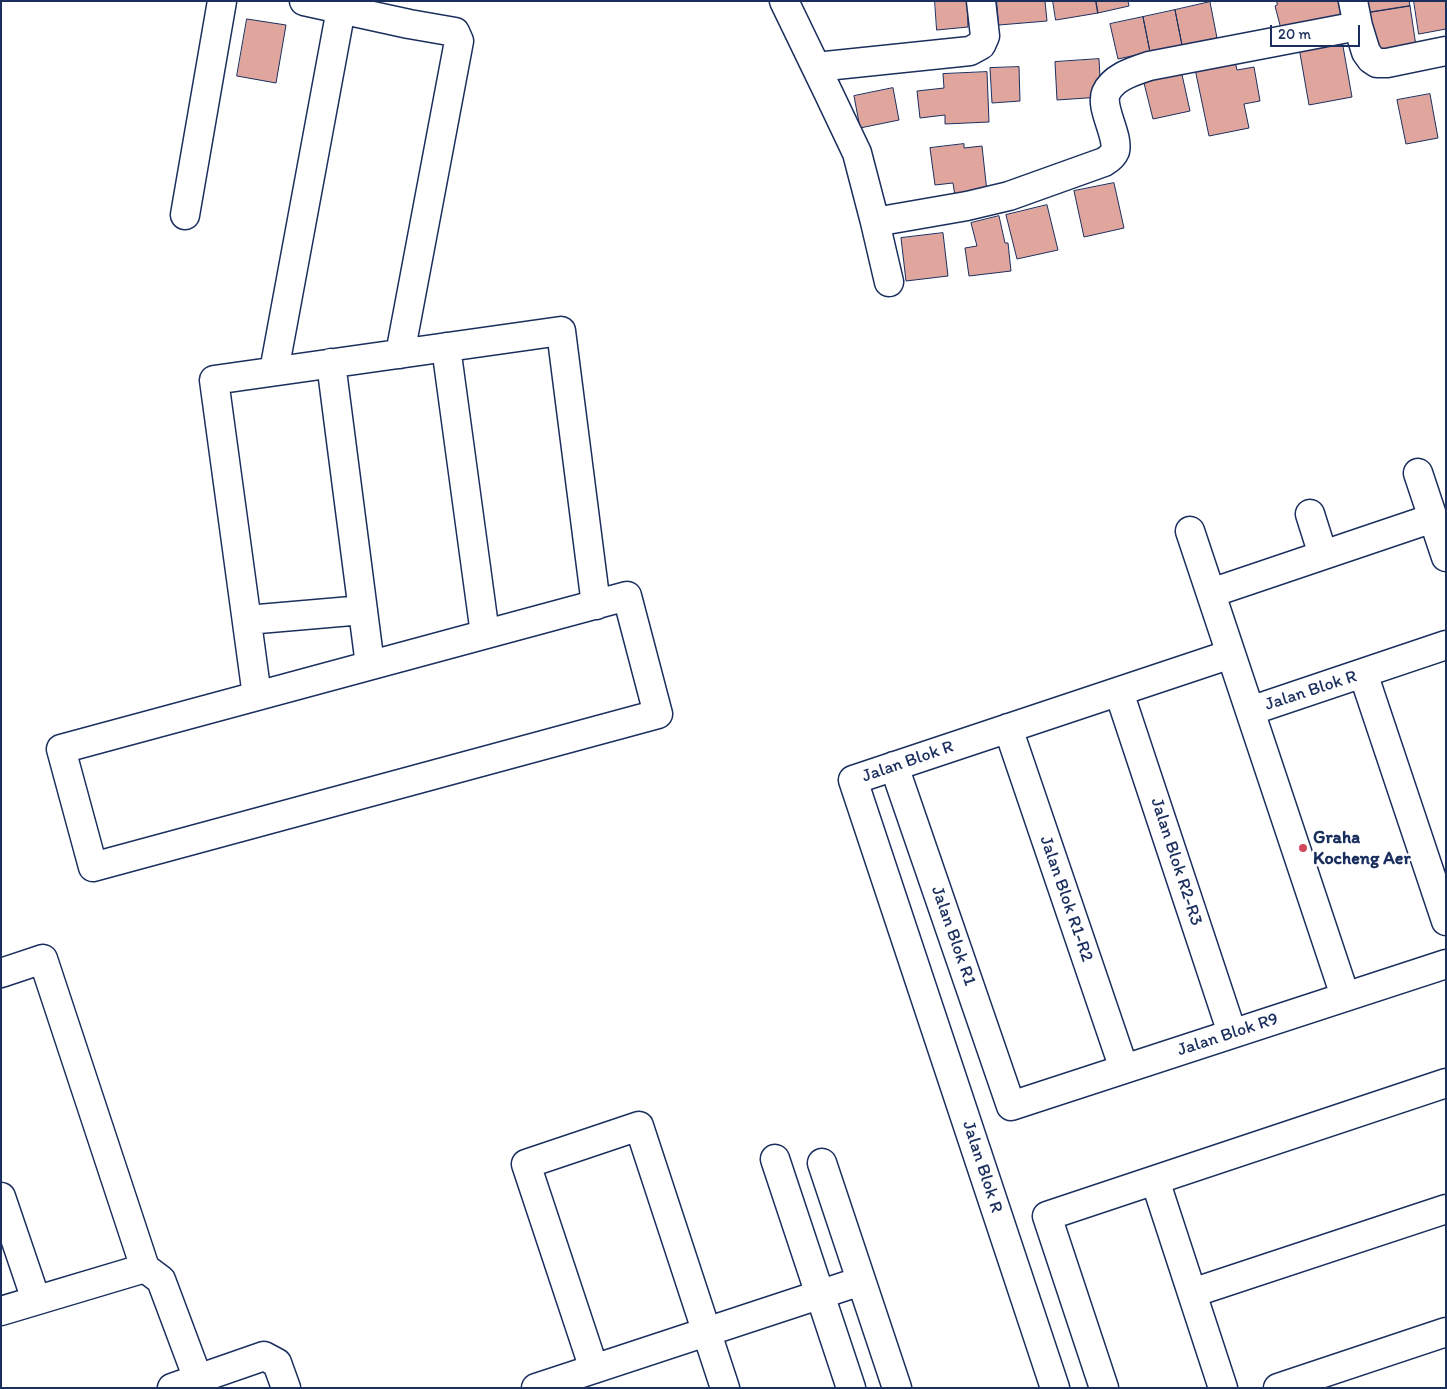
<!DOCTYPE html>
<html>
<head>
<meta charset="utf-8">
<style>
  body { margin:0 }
  #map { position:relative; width:1447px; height:1389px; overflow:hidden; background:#fff; font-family:Itim,sans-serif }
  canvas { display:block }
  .frame { position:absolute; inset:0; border:2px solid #1b2f5e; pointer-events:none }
  .scale { position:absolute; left:1270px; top:25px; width:90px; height:22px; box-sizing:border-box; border:2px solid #1b2f5e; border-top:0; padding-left:6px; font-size:15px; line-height:18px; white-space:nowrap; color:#1b2f5e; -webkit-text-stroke:4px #fff; paint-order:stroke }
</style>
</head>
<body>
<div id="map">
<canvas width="1447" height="1389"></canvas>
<div class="frame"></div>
<div class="scale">20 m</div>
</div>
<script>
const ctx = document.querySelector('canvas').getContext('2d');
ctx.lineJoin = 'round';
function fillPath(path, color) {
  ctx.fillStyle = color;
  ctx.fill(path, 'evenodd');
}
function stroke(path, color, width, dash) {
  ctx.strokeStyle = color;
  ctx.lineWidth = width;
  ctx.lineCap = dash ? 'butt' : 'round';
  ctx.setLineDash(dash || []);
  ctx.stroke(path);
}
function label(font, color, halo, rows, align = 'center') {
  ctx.font = font + ' Itim,sans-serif';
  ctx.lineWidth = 5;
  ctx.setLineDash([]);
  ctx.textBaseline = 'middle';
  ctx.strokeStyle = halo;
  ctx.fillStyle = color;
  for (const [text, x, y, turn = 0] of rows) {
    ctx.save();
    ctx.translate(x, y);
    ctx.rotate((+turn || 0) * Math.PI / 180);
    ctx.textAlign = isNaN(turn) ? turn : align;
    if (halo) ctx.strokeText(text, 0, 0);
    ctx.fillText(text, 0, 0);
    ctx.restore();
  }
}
const building = new Path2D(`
  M935,1H967L968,27L937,30Z
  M997,1H1045L1047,21L999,25Z
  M1053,1H1096L1098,13L1056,20Z
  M1096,1H1128L1129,6L1098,13Z
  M1277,1H1338L1341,17L1281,29L1275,6L1277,5Z
  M1363,1H1409L1410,6L1366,13Z
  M1414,1H1446V29L1419,34Z
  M1210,2L1217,38L1182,45L1175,10Z
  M1410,6L1416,46L1372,54L1366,13Z
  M1175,10L1182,45L1150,52L1143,17Z
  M1143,17L1150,52L1118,59L1110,24Z
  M247,19L286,25L276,83L237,76Z
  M1341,35L1352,97L1309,105L1298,42Z
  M1099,59L1101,97L1057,100L1055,62Z
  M1235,61L1237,70L1254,67L1260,101L1244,104L1249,128L1209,136L1195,69Z
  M1019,67L1020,101L992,103L990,68Z
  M1181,70L1190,111L1153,119L1143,79Z
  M987,72L989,122L945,124V115L920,118L917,91L944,88L943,74Z
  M893,88L899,120L860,128L854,96Z
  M1430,94L1438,138L1406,144L1397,100Z
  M964,144V148L982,146L987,192L955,196L953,183L935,185L930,148Z
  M1114,183L1124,228L1084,237L1074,191Z
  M1047,205L1058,250L1017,259L1006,215Z
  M999,216L1005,243H1008L1011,271L969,276L965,248L977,246L971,223Z
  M943,233L948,276L906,281L901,238Z`);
fillPath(building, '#e0a69e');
stroke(building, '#1b2f5e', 1);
const minor = new Path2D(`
  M304,1L409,24L455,32L459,41L400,354
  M784,1L828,92L857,153L875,222L889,282
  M1353,1L1358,26L1366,52L1371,59L1377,63H1387L1446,51
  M816,67L970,51L981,45L985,36L981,1
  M185,215L222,1
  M875,222L967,206L1009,196L1104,162C1109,159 1113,156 1115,151C1119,136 1100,108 1106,93C1113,77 1134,71 1149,66L1358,26
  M446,347L485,634
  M331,363L370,665
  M274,371L341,9
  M1418,473L1446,557
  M1310,514L1323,555
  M1190,531L1231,654
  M1211,593L1433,518
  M627,596L658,714L93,867L61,749Z
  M247,620L363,610
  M1363,673L1446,921
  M1119,692L1232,1033
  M257,696L214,380L561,331L596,605
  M1250,711L1345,996
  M1008,728L1124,1069
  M894,766L1011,1106L1446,964
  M1,973L43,959L145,1268
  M775,1159L851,1388
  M822,1163L897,1388
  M1155,1180L1223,1388
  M1,1197L36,1300
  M1192,1293L1446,1209
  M1,1311L145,1268L161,1280L198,1379
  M594,1369L526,1164L639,1126L725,1388
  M172,1388L264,1356L277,1363L286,1388
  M536,1388L861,1281
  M1055,1388L853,780L1231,654L1250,711L1446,645
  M1104,1388L1047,1216L1446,1083
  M1278,1388L1446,1332`);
stroke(minor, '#1b2f5e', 31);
stroke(minor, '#fff', 28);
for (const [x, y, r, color] of [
  [1303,848,5,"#d1495b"]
]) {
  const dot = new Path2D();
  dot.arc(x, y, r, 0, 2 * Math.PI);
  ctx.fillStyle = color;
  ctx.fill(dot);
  stroke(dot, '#fff', 2);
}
label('18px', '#1b2f5e', '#fff', [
  ["Jalan Blok R",1311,691,-18],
  ["Jalan Blok R",908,762,-19],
  ["Jalan Blok R2-R3",1176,862,72],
  ["Jalan Blok R1-R2",1066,899,71],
  ["Jalan Blok R1",953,936,71],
  ["Jalan Blok R9",1228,1035,-18],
  ["Jalan Blok R",982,1167,72]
]);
label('bold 18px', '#1b2f5e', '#fff', [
  ["Graha",1313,838],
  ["Kocheng Aer",1313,859]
], 'left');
</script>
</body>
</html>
